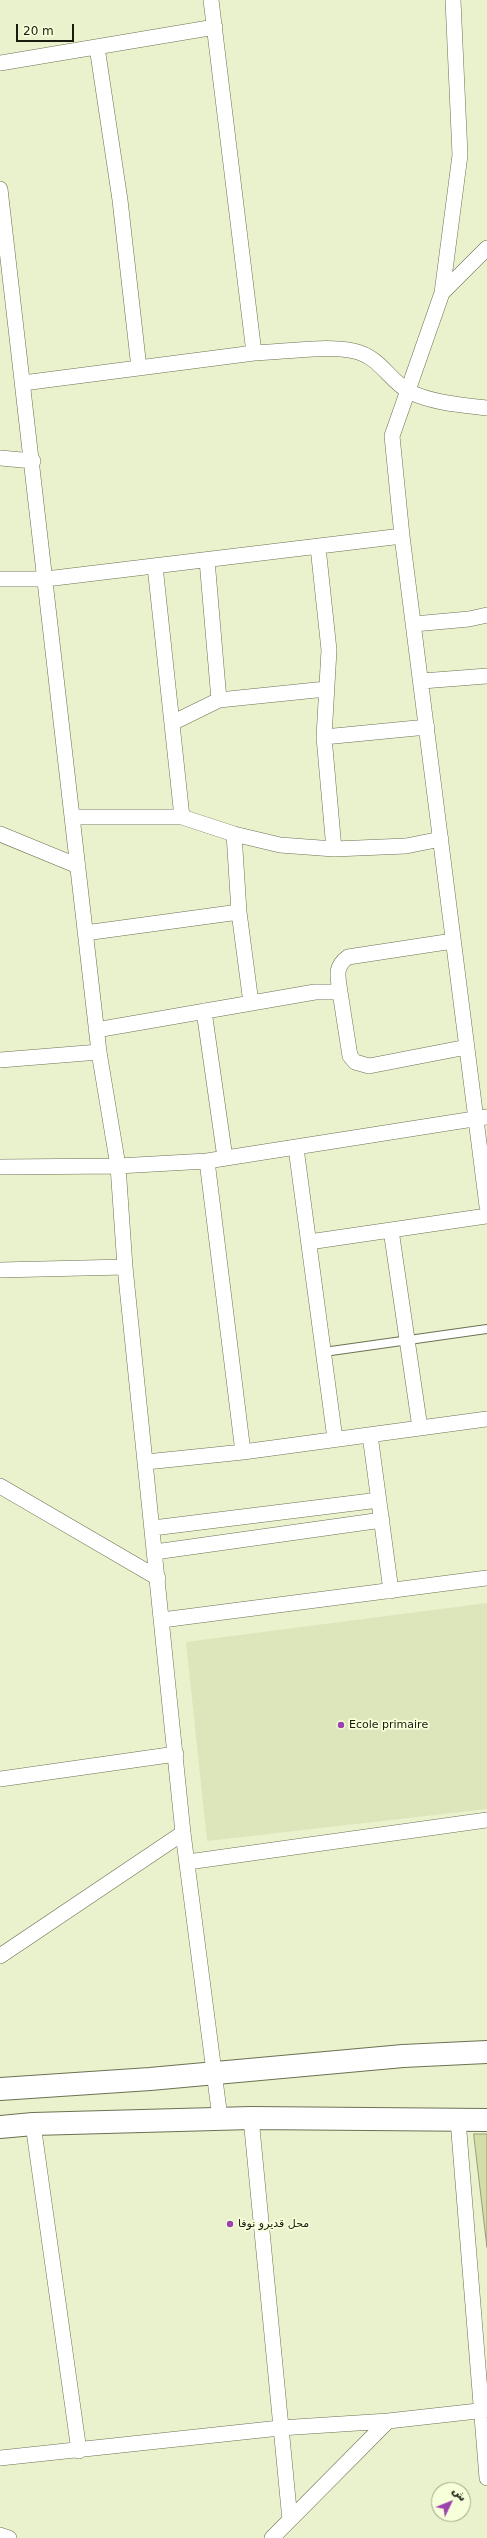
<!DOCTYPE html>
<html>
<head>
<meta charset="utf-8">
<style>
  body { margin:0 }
  #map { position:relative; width:487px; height:2538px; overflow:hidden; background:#e9f1cd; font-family:"DejaVu Sans",Cairo,sans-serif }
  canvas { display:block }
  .north { position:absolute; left:431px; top:2482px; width:40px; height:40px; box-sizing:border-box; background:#f6ffda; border:1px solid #9da488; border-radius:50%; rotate:47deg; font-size:11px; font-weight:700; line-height:16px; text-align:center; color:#181b0e }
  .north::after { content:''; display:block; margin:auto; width:14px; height:18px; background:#9c42ad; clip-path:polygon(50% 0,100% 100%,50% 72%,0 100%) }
  .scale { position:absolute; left:16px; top:24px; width:58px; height:18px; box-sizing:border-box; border:2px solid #181b0e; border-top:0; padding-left:5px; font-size:12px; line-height:14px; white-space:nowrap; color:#181b0e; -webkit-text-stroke:3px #f6ffda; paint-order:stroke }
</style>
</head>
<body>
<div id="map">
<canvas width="487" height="2538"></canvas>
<div class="north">ش</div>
<div class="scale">20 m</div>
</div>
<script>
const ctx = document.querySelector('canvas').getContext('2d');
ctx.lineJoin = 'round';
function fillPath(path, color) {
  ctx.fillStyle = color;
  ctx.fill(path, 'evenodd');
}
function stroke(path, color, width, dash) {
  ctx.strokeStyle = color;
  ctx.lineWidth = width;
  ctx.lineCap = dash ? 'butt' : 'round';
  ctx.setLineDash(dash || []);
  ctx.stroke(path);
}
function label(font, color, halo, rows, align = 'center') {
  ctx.font = font + ' "DejaVu Sans",Cairo,sans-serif';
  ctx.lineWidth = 3.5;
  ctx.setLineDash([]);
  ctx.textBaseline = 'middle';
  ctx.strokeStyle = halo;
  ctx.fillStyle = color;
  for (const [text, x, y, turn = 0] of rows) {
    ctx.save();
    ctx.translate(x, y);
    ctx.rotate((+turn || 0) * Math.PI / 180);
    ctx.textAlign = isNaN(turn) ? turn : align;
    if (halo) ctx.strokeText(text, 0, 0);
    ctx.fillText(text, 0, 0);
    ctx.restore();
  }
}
fillPath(new Path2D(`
  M487,1603V1809L207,1841L186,1642Z`), '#dde6bb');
const building = new Path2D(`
  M474,2134H487V2247Z`);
fillPath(building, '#d2dea5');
stroke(building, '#959d7b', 1);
const lane = new Path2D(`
  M324,1352L487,1329`);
const street = new Path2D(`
  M453,0L460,155L442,293L392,436L402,536L487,1206
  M97,47L120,200L139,368
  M0,63L215,27
  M0,189L99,1052L118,1166L125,1267L183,1833L220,2118
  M442,293L487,248
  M254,353C284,352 325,345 354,351C381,357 389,381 410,392C433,403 462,405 487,408
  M23,383L254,353L211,0
  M0,458L33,461
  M318,547L329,650L324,737L334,849
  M155,566L182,817
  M0,579H46L402,536
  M414,624L469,619L487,615
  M422,681L487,676
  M219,700L326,689
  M172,723L219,700L207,560
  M324,737L427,727
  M72,817H182L234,834L280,845L334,849L406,846L441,839
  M0,834L78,866
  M234,834L239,912L251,1003
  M85,933L239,912
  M340,992C338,977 334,967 348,957L453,941
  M204,1011L225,1158
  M96,1030L315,992H340L350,1056L355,1062L369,1066L467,1047
  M0,1060L99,1052
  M296,1148L335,1439
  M207,1161L243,1452
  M0,1167L118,1166L207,1161L487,1117
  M391,1230L420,1428
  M309,1242L487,1216
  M0,1270L125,1267
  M370,1435L391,1591
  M146,1462L243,1452L487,1419
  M0,1486L158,1578
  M153,1528L379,1500
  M155,1552L382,1520
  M162,1620L487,1578
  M0,1779L176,1754
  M188,1862L487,1820
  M0,1956L183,1833
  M251,2118L290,2520
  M458,2120L487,2478
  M33,2124L79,2451
  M0,2458L280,2428L388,2421L487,2410
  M0,2535L9,2538
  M272,2538L388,2421`);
const secondary = new Path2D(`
  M0,2089L150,2079L403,2056L487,2052
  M0,2127L33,2124L251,2118L487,2120`);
stroke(lane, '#6b7252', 10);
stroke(street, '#6b7252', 16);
stroke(secondary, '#6b7252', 24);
stroke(lane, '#fff', 8);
stroke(street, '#fff', 15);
stroke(secondary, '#fff', 22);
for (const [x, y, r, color] of [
  [341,1725,4,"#9c42ad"],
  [230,2224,4,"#9c42ad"]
]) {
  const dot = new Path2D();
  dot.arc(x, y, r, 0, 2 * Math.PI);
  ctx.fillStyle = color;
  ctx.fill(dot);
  stroke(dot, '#f6ffda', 1.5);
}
label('11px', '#181b0e', '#f6ffda', [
  ["Ecole primaire",349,1725],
  ["محل قديرو نوفا",238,2224]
], 'left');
</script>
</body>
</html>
